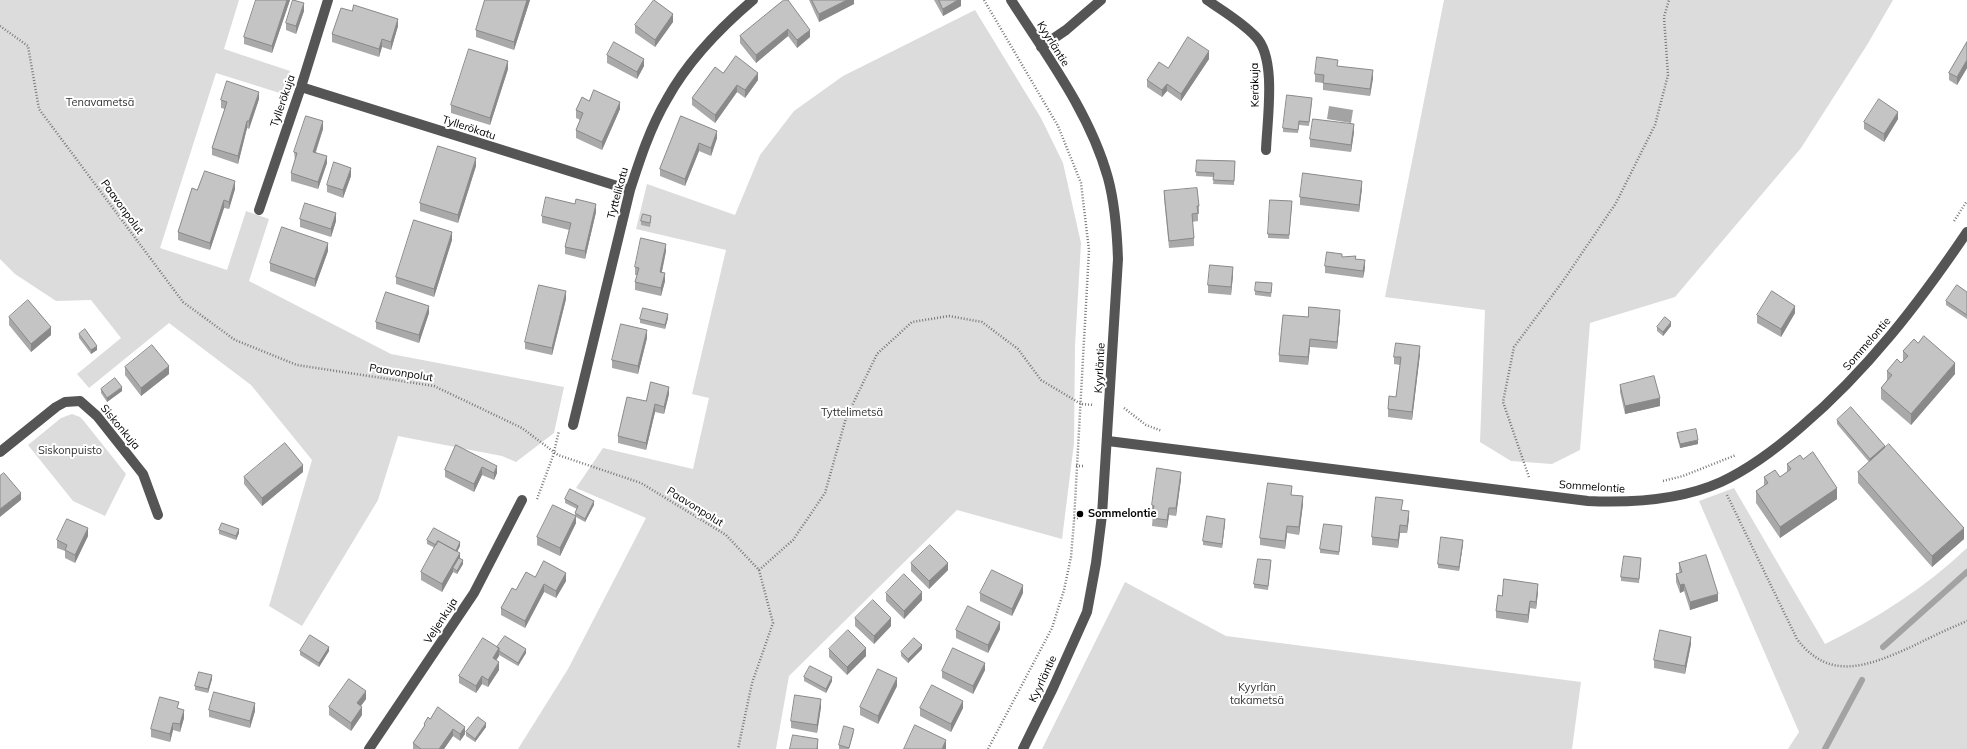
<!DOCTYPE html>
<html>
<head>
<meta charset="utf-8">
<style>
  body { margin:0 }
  canvas { display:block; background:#fff }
</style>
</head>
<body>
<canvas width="1967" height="749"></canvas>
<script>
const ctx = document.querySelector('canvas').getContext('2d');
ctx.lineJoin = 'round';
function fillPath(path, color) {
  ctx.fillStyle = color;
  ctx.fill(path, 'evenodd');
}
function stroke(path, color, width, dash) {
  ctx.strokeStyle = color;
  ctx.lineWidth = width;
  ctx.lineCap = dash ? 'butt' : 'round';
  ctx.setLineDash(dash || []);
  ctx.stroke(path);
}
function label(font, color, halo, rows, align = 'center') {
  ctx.font = font + ' Mulish,sans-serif';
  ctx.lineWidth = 4;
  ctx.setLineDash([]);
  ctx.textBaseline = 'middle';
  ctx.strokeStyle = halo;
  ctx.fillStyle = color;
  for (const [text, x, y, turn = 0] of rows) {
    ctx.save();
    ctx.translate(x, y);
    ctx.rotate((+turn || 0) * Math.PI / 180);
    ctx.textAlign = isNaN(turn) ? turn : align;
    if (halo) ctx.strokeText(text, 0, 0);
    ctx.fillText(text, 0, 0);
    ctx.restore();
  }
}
fillPath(new Path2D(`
  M0,0H239L224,49L290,71L283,94L216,73L160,248L227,270L246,211L269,219L249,281L391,354L564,387L554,433L516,462L502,456L398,436L378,500L302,626L269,606L312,460L251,385L169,323L89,388L77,374L121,338L91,300L56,301L15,274L0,259Z
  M1444,0H1893L1867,45L1801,148L1675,297L1590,323L1580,450L1552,464L1511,461L1480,442L1485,310L1385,297Z
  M975,10L1041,118L1063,163L1081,243L1075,346L1074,443L1062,539L957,510L789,676L776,749H518L568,669L646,518L576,488L603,448L693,469L709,398L692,394L726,250L636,229L647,184L735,215L760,155L794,111L843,76Z
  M72,414L80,417L83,420L126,474L105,516L73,501L28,445L61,418Z
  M1734,488L1825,644C1876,619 1926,587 1967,548V749H1788L1799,732L1699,501Z
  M1125,582L1226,636L1581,682L1572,749H1042Z`), '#dcdcdc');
fillPath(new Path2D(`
  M1329,106L1353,110L1351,123L1327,119Z`), '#a3a3a3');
stroke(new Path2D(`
  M1883,647L1967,572
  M1825,749L1862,680`), '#a3a3a3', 6);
stroke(new Path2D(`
  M984,0L1058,126L1081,183L1089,250L1074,521L1071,557L1064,590L1052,628L988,749
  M0,26L28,46L39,109L183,302L235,340L297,365L434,386L522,428L558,455L641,483L726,535L759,570L773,623L752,683L738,749
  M1954,221L1967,201
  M1124,408L1146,425L1162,431
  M1076,466H1083
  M1529,477L1503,402L1514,347L1563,281L1616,203L1655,125L1668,75L1664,17L1669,0
  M1663,481L1683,476L1736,455
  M1727,495L1797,639C1830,683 1870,665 1911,647C1929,638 1948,629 1967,621
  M537,499L553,456L559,431
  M1074,518H1080
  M759,570L793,540L825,493L846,418L877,354L912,322L949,316L982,322L1018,349L1041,380L1081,404L1094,405`), '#777', 2.5, [1, 2]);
stroke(new Path2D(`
  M1011,0C1047,56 1090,113 1108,178C1115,204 1117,231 1118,259L1102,515L1096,563L1087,612L1053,688L1023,749
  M1207,0C1223,11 1242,22 1256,37C1277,59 1267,120 1266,150
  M1041,47L1066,30L1101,0
  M301,87L630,190
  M259,210L301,87L328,0
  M573,425L630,190C640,159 650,128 667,99C688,61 720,28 753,0
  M1108,441L1588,501C1632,503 1681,500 1721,482C1751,468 1777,448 1801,427C1867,371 1919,303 1967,232
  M0,452L56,407L65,402L80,401L97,416L143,474L158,515
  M369,749L474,593L522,500`), '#555', 10);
fillPath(new Path2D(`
  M290,0L272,53L244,44V37Z
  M485,0H530L514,50L476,37V30Z
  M784,0L810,37L797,48L788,36L756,63L740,43V36Z
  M809,0H854V4L819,22Z
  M934,0H961V6L943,16Z
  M304,11L296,34L286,30V23Z
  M352,11L398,26L391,50L382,47L379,57L332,42V34Z
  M673,22L655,47L635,33V25Z
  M1967,42V68L1957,85L1949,80V73Z
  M607,55L644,66L637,79L607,63Z
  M1209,59L1181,101L1167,91L1162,97L1147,87V80L1168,68Z
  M1338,66L1373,78L1370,96L1323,90V83L1315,82V74Z
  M508,69L490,125L451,113V105Z
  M723,73L758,80L745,98L737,92L715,123L692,105V98Z
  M259,99L249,129L247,128L238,164L212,155V148L225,109L221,108V100Z
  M589,101L620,109L602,150L576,138V130L580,120L576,118V110Z
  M1312,102L1309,126L1299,125L1298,133L1283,132V128Z
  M681,116L717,138L711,156L699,151L685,186L660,176V169Z
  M1898,119L1884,142L1864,129V122Z
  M323,129L316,152L327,163L318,189L291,181V173L295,160L294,152Z
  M1354,132L1351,152L1310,147V139Z
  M1197,160L1235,161L1234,185L1213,184L1214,177L1196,176Z
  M476,166L458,223L420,211V203Z
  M351,176L343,198L327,192V185Z
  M1362,188L1359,212L1300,205V197Z
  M235,189L229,209L224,208L210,250L178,240V232L197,190Z
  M1164,191L1199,206V214H1198V221L1192,222L1194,238V246L1169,248L1164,198Z
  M575,204L596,212L585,259L565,254V247L569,230L542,223V216Z
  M1292,205L1289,239L1268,238V234Z
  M300,219L336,221L331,237L300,227Z
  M651,220L650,227L641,225V221Z
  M452,240L434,297L396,284V277Z
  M328,251L315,287L270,271V263Z
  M666,251L662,272L665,281L661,296L635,290V282L637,275H635V267Z
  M1342,257L1356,259L1365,268L1363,278L1325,273V266Z
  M1233,275L1231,295L1208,293V285Z
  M1272,287L1271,297L1255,295V291Z
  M1967,292V319L1946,305V301Z
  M566,299L552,355L525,349V342Z
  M429,313L419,343L376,329V322Z
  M1795,313L1781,337L1757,323V315Z
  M9,317L51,335L31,352L9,325Z
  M1308,317H1340L1337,349L1310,347L1308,365L1279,362V355Z
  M668,318L665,329L640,323V319Z
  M1671,326L1663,336L1657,331V327Z
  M79,334L97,350L91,354L79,338Z
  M647,338L638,374L612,368V360Z
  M1903,351L1955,374L1911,425L1881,399V388L1887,380V371L1901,363L1903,361Z
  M1420,354L1412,420L1388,417V409L1396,397L1400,365L1394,364V357Z
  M125,367L169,374L141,396L125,375Z
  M1620,385L1660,406L1625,414L1620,392Z
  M101,389L122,391L107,402L101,393Z
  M669,394L664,414L655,412L646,450L618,443V436L646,401Z
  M1837,420L1885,448L1964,539L1932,567L1858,483V472L1869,462L1837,424Z
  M1677,433L1698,444L1680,448L1677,437Z
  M456,445L497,473L494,480L482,475L474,492L445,477V470Z
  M1803,459L1837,499L1780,538L1756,503V491L1764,486V477H1780L1787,472V464Z
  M303,472L262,506L244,484V477Z
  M1181,479L1176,516L1169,515L1167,528L1152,526L1153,513H1152V505Z
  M1292,495L1303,504L1299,535L1287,533L1285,549L1260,545V538Z
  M565,499L594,505L585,522L576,517V523L560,556L537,545V537L575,515V513L577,509L565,503Z
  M1402,510L1409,518L1407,533H1400L1398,548L1372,545V537Z
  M1225,523L1222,548L1203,545V541Z
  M219,530L239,533L236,540L219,534Z
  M1342,530L1339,555L1320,553V549Z
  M88,536L75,563L65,558V551L57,548V540Z
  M427,540L460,546L457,552L463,564L457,574L453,572L442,592L421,580V572L435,548L427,544Z
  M1463,544L1459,571L1438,568V564Z
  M1641,562L1639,583L1621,581V577Z
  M911,563L948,570L929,589L911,571Z
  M1679,563L1718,601L1690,610L1684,591L1680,593L1676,582V574L1680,573L1679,571Z
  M1271,564L1268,590L1254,588V584Z
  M535,577L566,581L556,598L544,592L525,628L501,615V608L516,590Z
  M1538,592L1536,609L1530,608L1528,623L1496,618V611L1502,596Z
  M886,593L922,600L904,619L886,601Z
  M980,593H1023L1012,616L980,601Z
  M855,618L891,626L874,644L855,626Z
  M1000,629L988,653L956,638V630Z
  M1691,644L1685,674L1654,668V660Z
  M497,647L526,653L518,666L499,655V656L496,660L499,670L488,687L482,684L476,693L459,683V676Z
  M829,649L866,656L847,675L829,657Z
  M922,649L908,663L901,656V652Z
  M300,651H329L319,667L300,655Z
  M985,670L973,694L942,678V671Z
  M804,677L832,681L826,693L804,681Z
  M212,679L208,693L195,690V686Z
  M897,686L878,724L860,715V707Z
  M366,699L361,706L362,715L351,731L329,715V707Z
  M821,707L817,733L791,728V721Z
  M179,708L184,718L180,732L173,730L170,742L151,737V729Z
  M920,708H963L951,732L920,716Z
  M209,710L255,711L250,728L209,717Z
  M430,719L465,734L460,741L453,736L444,749H413V743L424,728V724Z
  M486,727L475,742L466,736V732Z
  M854,732L849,749H839V745Z`), '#a9a9a9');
fillPath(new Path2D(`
  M287,0H290L272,53V46Z
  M527,0H530L514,50V42Z
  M847,0H854V4L819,22V14Z
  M958,0H961V6L943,16V9Z
  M304,3V11L296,34V26Z
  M673,14V22L655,47V40Z
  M398,19V26L391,50V42Z
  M788,29V36L756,63V55Z
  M810,30V37L797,48V40Z
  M382,39V47L379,57V49Z
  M1209,51V59L1181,101V94Z
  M644,59V66L637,79V72Z
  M1967,60V68L1957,85V77Z
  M508,61V69L490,125V118Z
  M1373,70V78L1370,96V89Z
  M758,73V80L745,98V90Z
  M1167,84V91L1162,97V90Z
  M737,85V92L715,123V115Z
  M259,92V99L249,129V121Z
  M620,102V109L602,150V142Z
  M1898,112V119L1884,142V134Z
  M247,121V128L238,164V156Z
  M323,121V129L313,159V152Z
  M1354,124V132L1351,152V145Z
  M717,131V138L711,156V148Z
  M699,143V151L685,186V179Z
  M327,156V163L318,189V182Z
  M476,158V166L458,223V215Z
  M351,168V176L343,198V190Z
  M235,181V189L229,209V202Z
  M1362,181V188L1359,212V205Z
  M224,200V208L210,250V243Z
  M596,204V212L585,259V251Z
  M336,213V221L331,237V229Z
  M452,232V240L434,297V289Z
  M328,243V251L315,287V279Z
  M666,244V251L660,280V272Z
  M1365,260V268L1363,278V271Z
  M1233,267V275L1231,295V287Z
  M665,273V281L661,296V288Z
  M566,291V299L552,355V348Z
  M429,306V313L419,343V335Z
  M1795,306V313L1781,337V329Z
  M1340,310V317L1337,349V342Z
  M668,314V318L665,329V325Z
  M1671,322V326L1663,336V332Z
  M51,327V335L31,352V344Z
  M647,330V338L638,374V366Z
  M1310,339V347L1308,365V357Z
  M97,346V350L91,354V350Z
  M1420,346V354L1412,420V412Z
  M1955,363V374L1911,425V414Z
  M169,366V374L141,396V388Z
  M122,387V391L107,402V398Z
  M669,387V394L664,414V407Z
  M1660,398V406L1625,414V406Z
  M655,404V412L646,450V443Z
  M1698,440V444L1680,448V444Z
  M1885,446V449L1870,462V459Z
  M303,465V472L262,506V498Z
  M497,466V473L494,480V473Z
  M482,467V475L474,492V484Z
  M1181,472V479L1176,516V508Z
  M1837,488V499L1780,538V527Z
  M21,493V500L0,517V509Z
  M1303,496V504L1299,535V527Z
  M594,501V505L585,522V519Z
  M1169,508V515L1167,528V520Z
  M1409,511V518L1407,533V526Z
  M576,516V523L560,556V548Z
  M1225,519V523L1222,548V544Z
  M1400,525V533L1398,548V540Z
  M1287,526V533L1285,549V541Z
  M88,528V536L75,563V555Z
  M1964,528V539L1932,567V556Z
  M239,529V533L236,540V536Z
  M1463,540V544L1459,571V567Z
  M460,542V546L454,558V554Z
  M460,553V561L453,568V572L442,592V584Z
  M463,560V564L457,574V571Z
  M948,563V570L929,589V581Z
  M566,573V581L556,598V591Z
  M544,584V592L525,628V621Z
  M1538,584V592L1536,609V602Z
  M1684,584V591L1680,593V585Z
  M1023,585V593L1012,616V609Z
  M922,592V600L904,619V611Z
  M1718,594V601L1690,610V602Z
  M1530,601V608L1528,623V615Z
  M891,618V626L874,644V636Z
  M1000,622V629L988,653V645Z
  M1691,637V644L1685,674V666Z
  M922,645V649L908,663V659Z
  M329,647V651L319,667V663Z
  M499,648V656L493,665V658Z
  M866,648V656L847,675V667Z
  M526,649V653L518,666V663Z
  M499,662V670L488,687V680Z
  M985,663V670L973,694V686Z
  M212,675V679L208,693V689Z
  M482,676V684L476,693V686Z
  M832,677V681L826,693V689Z
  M897,678V686L878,724V716Z
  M366,691V699L357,711V703Z
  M821,699V707L817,733V725Z
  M963,701V708L951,732V724Z
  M255,703V711L250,728V721Z
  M362,707V715L351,731V723Z
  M184,710V718L180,732V724Z
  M173,723V730L170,742V734Z
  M486,723V727L475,742V739Z
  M465,727V734L460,741V734Z
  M453,729V736L444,749H439Z
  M818,739V749H817Z
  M946,740V749H942Z`), '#898989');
const building = new Path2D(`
  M256,0H287L272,46L244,37Z
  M293,0L304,3L296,26L286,23Z
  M485,0H527L514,42L476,30Z
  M654,0L673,14L655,40L635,25Z
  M784,0H788L810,30L797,40L788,29L756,55L740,36Z
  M812,0H847L819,14Z
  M939,0H958L943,9Z
  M354,5L398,19L391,42L382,39L379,49L332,34L341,8L352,11Z
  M1188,37L1209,51L1181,94L1167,84L1162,90L1147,80L1159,62L1168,68Z
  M614,42L644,59L637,72L607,55Z
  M1967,42V60L1957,77L1949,73Z
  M469,49L508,61L490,118L451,105Z
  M736,56L758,73L745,90L737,85L715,115L692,98L715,67L723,73Z
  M1317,57L1338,60L1337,66L1373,70L1370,89L1323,83L1324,75L1315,74Z
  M227,81L259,92L249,121H247L238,156L212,148L227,102L221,100Z
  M594,90L620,102L602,142L576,130L583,113L576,110L582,97L589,101Z
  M1287,95L1312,98L1309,122L1299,121L1298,130L1283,128Z
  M1879,99L1898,112L1884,134L1864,122Z
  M306,116L323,121L313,152L327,156L318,182L291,173L297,153L294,152Z
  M681,116L717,131L711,148L699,143L685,179L660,169Z
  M1313,119L1354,124L1351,145L1310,139Z
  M438,146L476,158L458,215L420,203Z
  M1197,160L1235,161L1234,181L1213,180L1214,173L1196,172Z
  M334,162L351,168L343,190L327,185Z
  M205,171L235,181L229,202L224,200L210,243L178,232L192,188L197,190Z
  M1303,173L1362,181L1359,205L1300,197Z
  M1197,188L1199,206H1197L1198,213L1192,214L1194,238L1169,241L1164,191Z
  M546,197L575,204L576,199L596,204L585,251L565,247L571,223L542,216Z
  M1270,200L1292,201L1289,235L1268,234Z
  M305,203L336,213L331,229L300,219Z
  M643,214L651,216L650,223L641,221Z
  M414,220L452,232L434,289L396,277Z
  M282,227L328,243L315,279L270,263Z
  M641,238L666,244L660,272L665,273L661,288L635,282L639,268L635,267Z
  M1327,252L1342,254V257L1356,256L1355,259L1365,260L1363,271L1325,266Z
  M1210,265L1233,267L1231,287L1208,285Z
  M1256,282L1272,283L1271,293L1255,291Z
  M539,285L566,291L552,348L525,342Z
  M1957,285L1967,292V315L1946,301Z
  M1772,291L1795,306L1781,329L1757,315Z
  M386,292L429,306L419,335L376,322Z
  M28,300L51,327L31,344L9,317Z
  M1309,307L1340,310L1337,342L1310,339L1308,357L1279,355L1283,315L1308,317Z
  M643,308L668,314L665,325L640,319Z
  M1665,317L1671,322L1663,332L1657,327Z
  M621,324L647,330L638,366L612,360Z
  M85,329L97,346L91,350L79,334Z
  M1924,336L1955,363L1911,414L1881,388L1892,375L1887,371L1897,359L1901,363L1908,356L1903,351L1914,339L1918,343Z
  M1396,343L1420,346L1412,412L1388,409L1389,396L1396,397L1401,357H1394Z
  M152,345L169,366L141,388L125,367Z
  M1654,376L1660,398L1625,406L1620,385Z
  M115,378L122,387L107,398L101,389Z
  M651,382L669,387L664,407L655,404L646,443L618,436L627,397L646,401Z
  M1851,407L1885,446L1870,459L1837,420Z
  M1696,429L1698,440L1680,444L1677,433Z
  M285,443L303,465L262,498L244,477Z
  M1889,444L1964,528L1932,556L1858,472Z
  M456,445L497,466L494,473L482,467L474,484L445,470Z
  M1813,452L1837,488L1780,527L1756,491L1768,483L1764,477L1775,470L1780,477L1791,469L1787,464L1800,455L1803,459Z
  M1157,468L1181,472L1176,508H1169L1167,520L1152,518L1154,506L1152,505Z
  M4,473L21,493L0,509V476Z
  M1268,483L1292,486L1291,495L1303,496L1299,527L1287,526L1285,541L1260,538Z
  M570,489L594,501L585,519L575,513L578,506L565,499Z
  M1376,497L1403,500L1401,510L1409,511L1407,526L1400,525L1398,540L1372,537Z
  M553,505L576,516L560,548L537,537Z
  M1207,516L1225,519L1222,544L1203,541Z
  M67,519L88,528L75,555L65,550L67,545L57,540Z
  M222,523L239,529L236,536L219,530Z
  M1324,524L1342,526L1339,552L1320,549Z
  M434,528L460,542L456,551L438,541L436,545L427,540Z
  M1441,537L1463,540L1459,567L1438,564Z
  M438,541L460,553L442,584L421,572Z
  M930,545L948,563L929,581L911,563Z
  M1706,555L1718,594L1690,602L1684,584L1680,585L1676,574L1682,572L1679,563Z
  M1624,556L1641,558L1639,579L1621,577Z
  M459,558L463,560L457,571L453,568Z
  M1258,559L1271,560L1268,586L1254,584Z
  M544,561L566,573L556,591L544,584L525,621L501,608L512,588L516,590L526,572L535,577Z
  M992,570L1023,585L1012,609L980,593Z
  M904,574L922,592L904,611L886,593Z
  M1504,579L1538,584L1536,602L1530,601L1528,615L1496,611L1498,595L1502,596Z
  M873,600L891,618L874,636L855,618Z
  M968,606L1000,622L988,645L956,630Z
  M848,630L866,648L847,667L829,649Z
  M1660,630L1691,637L1685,666L1654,660Z
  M310,635L329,647L319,663L300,651Z
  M505,636L526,649L518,663L499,651V648L497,647Z
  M483,638L499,648L493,658L499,662L488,680L482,676L476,686L459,676Z
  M914,638L922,645L908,659L901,652Z
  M953,648L985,663L973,686L942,671Z
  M810,666L832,677L826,689L804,677Z
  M878,669L897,678L878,716L860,707Z
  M199,672L212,675L208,689L195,686Z
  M349,679L366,691L357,703L362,707L351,723L329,707Z
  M932,685L963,701L951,724L920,708Z
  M214,692L255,703L250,721L209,710Z
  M795,695L821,699L817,725L791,721Z
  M160,697L179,702L177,708L184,710L180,724L173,723L170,734L151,729Z
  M438,707L465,727L460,734L453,729L439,749H421L413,743L425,725L424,724L428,717L430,719Z
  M478,717L486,723L475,739L466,732Z
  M915,725L946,740L942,749H904Z
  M844,726L854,729L849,748L839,745Z
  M793,735L818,739L817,749H790Z`);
fillPath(building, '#c4c4c4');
stroke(building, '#898989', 1);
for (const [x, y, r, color] of [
  [1080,514,4,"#000"]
]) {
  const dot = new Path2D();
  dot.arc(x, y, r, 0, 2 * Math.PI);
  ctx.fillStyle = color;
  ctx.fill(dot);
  stroke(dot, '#fff', 1.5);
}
label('11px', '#000', '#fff', [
  ["Kyyrläntie",1053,44,58],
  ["Keräkuja",1255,85,-91],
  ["Tyllerökuja",283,101,-71],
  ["Tyllerökatu",469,128,18],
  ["Tyttelikatu",618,193,-75],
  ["Paavonpolut",122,207,54],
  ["Sommelontie",1867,344,-49],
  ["Kyyrläntie",1100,368,-87],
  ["Paavonpolut",401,373,9],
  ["Siskonkuja",120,427,50],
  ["Sommelontie",1592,487,4],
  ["Paavonpolut",695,507,32],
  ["Veljenkuja",441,621,-57],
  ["Kyyrläntie",1043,679,-65]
]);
label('11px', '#333', '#fff', [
  ["Tenavametsä",100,103],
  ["Tyttelimetsä",852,413],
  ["Siskonpuisto",70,451],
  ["Kyyrlän",1257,688],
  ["takametsä",1257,701]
]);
label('bold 11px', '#000', '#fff', [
  ["Sommelontie",1088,514]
], 'left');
</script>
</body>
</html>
